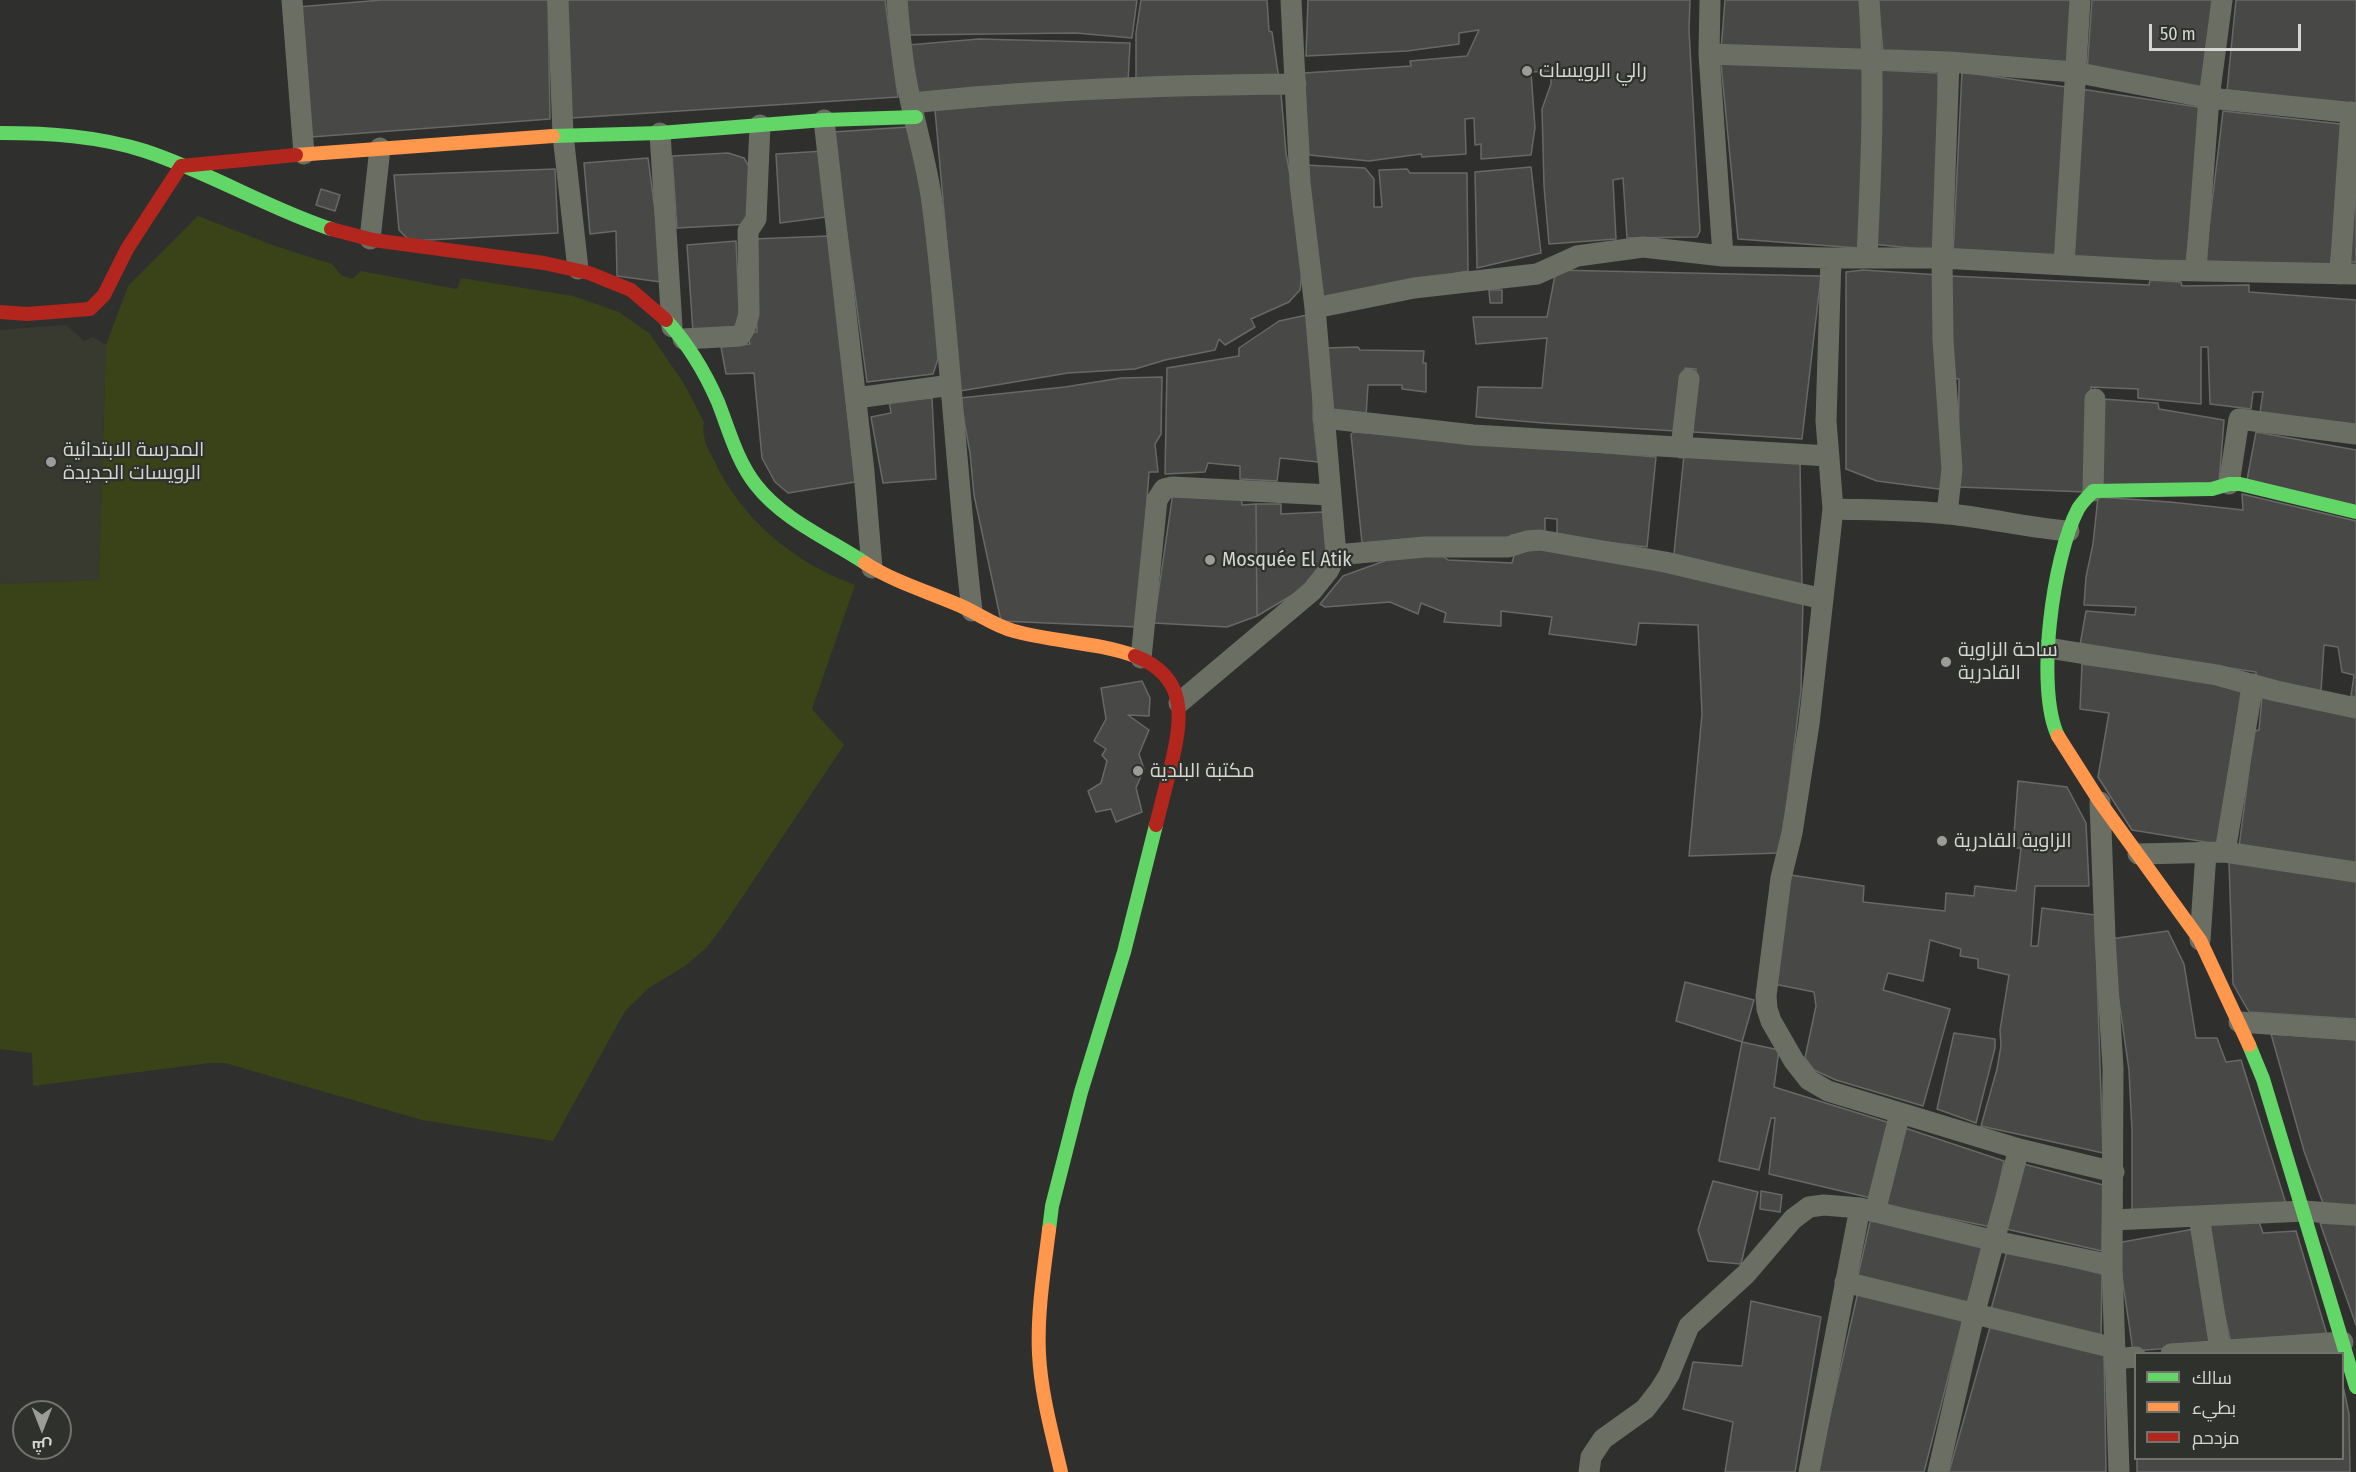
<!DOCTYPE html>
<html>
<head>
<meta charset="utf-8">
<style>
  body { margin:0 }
  #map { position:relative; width:2356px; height:1472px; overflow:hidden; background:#2f302d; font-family:"Fira Sans Condensed",Cairo,sans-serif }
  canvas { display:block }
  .legend { position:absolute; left:2134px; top:1352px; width:210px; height:108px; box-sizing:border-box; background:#2f312c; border:2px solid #72736f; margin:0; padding:8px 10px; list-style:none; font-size:18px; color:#d6d7d4 }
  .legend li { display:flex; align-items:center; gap:12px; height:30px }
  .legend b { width:30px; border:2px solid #72736f }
  .north { position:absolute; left:12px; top:1400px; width:60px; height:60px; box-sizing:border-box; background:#2f312c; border:2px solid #72736f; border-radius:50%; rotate:180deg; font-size:16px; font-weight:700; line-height:24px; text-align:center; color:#d6d7d4 }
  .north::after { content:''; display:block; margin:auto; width:21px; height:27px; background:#9c9d9a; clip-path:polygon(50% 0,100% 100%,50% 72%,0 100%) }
  .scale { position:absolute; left:2149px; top:24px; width:152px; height:27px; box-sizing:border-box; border:3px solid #d6d7d4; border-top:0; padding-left:8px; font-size:18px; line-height:21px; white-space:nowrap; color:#d6d7d4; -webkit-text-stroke:4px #2f312c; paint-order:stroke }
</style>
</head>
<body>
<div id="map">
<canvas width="2356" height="1472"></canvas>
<ul class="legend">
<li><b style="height:8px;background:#63d668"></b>سالك</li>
<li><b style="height:8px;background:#ff974d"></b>بطيء</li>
<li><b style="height:8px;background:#b3261e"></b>مزدحم</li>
</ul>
<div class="north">ش</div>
<div class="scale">50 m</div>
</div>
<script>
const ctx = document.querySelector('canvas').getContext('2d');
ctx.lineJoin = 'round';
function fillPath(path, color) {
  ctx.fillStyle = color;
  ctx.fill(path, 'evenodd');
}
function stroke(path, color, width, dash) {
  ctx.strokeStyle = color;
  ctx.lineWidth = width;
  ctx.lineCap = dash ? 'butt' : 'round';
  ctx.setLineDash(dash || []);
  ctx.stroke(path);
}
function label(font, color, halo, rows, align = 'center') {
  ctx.font = font + ' "Fira Sans Condensed",Cairo,sans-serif';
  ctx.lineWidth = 4.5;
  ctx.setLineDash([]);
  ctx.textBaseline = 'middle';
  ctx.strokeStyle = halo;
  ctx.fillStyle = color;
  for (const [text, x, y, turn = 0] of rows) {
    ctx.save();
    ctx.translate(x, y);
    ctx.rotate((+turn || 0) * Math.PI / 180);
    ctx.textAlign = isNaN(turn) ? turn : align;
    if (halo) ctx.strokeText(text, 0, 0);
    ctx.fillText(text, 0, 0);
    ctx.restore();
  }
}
fillPath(new Path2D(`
  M66,325L84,341L93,337L106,345L99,580L0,584V330Z`), '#383a30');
fillPath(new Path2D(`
  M198,216L275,246L332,264L341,275L352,279L361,271L457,289L461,278L573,296L619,312L649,333L683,382L704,422C701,436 707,447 714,460C741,519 794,563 855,585L812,709L844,745L723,926L706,948L685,966L649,988L625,1011L553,1141L422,1120L225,1063H209L33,1086L32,1053L0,1049V584L99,580L106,345L128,286Z`), '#3a4317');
const building = new Path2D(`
  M382,0H548L550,119L311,137L297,7Z
  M565,0H885L898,97L571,118Z
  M906,0H1137L1132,38L1076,33L908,35Z
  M1141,0H1267L1269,31L1272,32L1279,79L1136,81V33Z
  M1308,0H1690L1689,30L1700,231L1697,237L1627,238L1623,178L1613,180L1616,239L1549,244L1544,186L1542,109L1551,84V71L1531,72L1535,128L1531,155L1481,159V144L1475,145L1474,118L1465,119L1466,154L1422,157L1421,154L1369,161L1309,155L1304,73L1411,66L1410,61L1467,56L1479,30L1459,33V44L1407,51L1306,56Z
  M1725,0H1860L1863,51L1721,50Z
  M1878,0H2073L2068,70L1883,51Z
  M2092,0H2221L2205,89L2087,71Z
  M2236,0H2356V106L2227,90Z
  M979,39L1130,43L1128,83L915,97L908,45Z
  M1721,64L1863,66V159L1858,248L1738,239Z
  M1878,70L1938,73L1941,251L1872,244Z
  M1962,72L2066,87L2057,263L1953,255Z
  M2081,89L2204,108L2186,262H2070Z
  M1281,93L1286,153L1294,197L1302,272L1300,290L1289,302L1251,319L1255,327L1225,345L1219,339L1215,350L1165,360L1135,369L1068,373L960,391L935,110L1125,94Z
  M2223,111L2350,125L2330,267L2205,261Z
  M908,127L925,209L938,359L933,374L867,382L833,132Z
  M824,151L826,217L780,223L776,154Z
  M728,153L744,158L750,168L751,224L677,228L672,156Z
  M648,158L658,233L661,282L617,276L616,231L590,234L584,163Z
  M1304,165L1365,168L1374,179V207H1382L1379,170L1407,169L1410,173H1467L1468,271L1319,298Z
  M1531,167L1541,253L1477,268L1475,172Z
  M555,169L558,233L410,241L399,230L394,175Z
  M2356,183V262H2348Z
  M321,189L340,195L335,211L316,205Z
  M829,236L855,482L788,493L775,482L762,458L754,373L726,374L721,347L750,344L747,332H757L753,239Z
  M736,241L740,331L693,332L687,245Z
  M1556,270L1821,276L1802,439L1693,432L1696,369L1685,368L1676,431L1543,423L1476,417L1478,387L1542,388L1547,338L1476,344L1473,317H1547Z
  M1863,270L1940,275L1946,490L1877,481L1846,469V272Z
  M1950,276L2149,285L2150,280L2181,282L2182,286L2249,285V292L2356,300V429L2259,419L2263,392H2253L2251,409L2210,404L2208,347H2201V404L2138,398V389L2091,387L2086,492L1958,487L1959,379L1949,378Z
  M1489,290H1502V303H1490Z
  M1307,315L1314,377L1313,417L1318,462L1280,458L1277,481L1240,479V466L1208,463L1205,472L1165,474L1167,368L1239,356V348L1279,321Z
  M1358,347L1360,350L1424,351L1423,363H1426V392L1402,389V385H1368L1366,416L1326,413L1324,348Z
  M1162,377L1161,434L1155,444L1158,472H1149L1138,627L1001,621L974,495L970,453L960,398L1065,387L1121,378Z
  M932,398L936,479L883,483L871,417L891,413L889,401Z
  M2103,399L2158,403L2159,409L2224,420L2219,483L2100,487Z
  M1354,432L1656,457L1647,547L1557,536V519L1545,518V531L1511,535V543H1362L1351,434Z
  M2256,432L2356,450V507L2247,480Z
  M1684,455L1800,460L1802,589L1673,563Z
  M1173,492L1242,497V505L1256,504L1257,616L1227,627L1154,623Z
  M2242,494L2356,521V697L2351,696L2354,675L2342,672L2338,647L2324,645L2321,691L2256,681V672L2080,645L2086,611L2135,615L2136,607L2084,605L2086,577L2093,544L2098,497L2170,502L2243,510Z
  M1256,504H1281V514L1324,512L1328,559L1299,591L1257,616Z
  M1544,549L1663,570L1803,599L1801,690L1785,820L1779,853L1689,856L1702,714L1698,625L1639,623L1636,645L1549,634L1552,617L1501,611V626L1444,622L1446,613L1421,603L1418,614L1390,602L1325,607L1320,604L1343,576L1387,560L1440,554L1448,560L1512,563L1515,552Z
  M2082,664L2242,686L2218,844L2132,830L2098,777L2109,713L2080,709Z
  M1142,681L1150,698L1149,716L1128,715L1149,730L1139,754L1144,769L1136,788L1142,812L1116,822L1111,809L1096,812L1088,791L1101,783L1107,761L1102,755L1106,749L1094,741L1106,719L1101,688Z
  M2262,697L2356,714V863L2239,847L2254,731L2259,730Z
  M2018,781L2067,787L2086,823L2089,886H2035L2031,946H2038L2042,908L2095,915L2103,1153L1981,1126L1997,1069L2001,1046L2000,1030L2009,975L1978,968V959L1960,956L1961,949L1930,940L1923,981L1888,973L1883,990L1950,1009L1923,1106L1836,1080L1814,1070L1805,1058L1816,1006L1814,992L1774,984L1784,874L1864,886L1863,902L1945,911L1946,893L1974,896L1975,886L2016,891L2021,848H2013Z
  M2229,862L2356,878V1019L2249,1012L2233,984Z
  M2168,931L2184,964L2196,1038H2217L2226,1062L2241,1060L2287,1207L2132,1213V1131L2129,1070L2110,939Z
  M1685,982L1754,1000L1742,1042L1676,1021Z
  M1954,1033L1995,1039V1048L1976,1123L1937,1109Z
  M2271,1034L2356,1040V1209L2324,1206L2304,1151Z
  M1742,1042L1779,1050L1774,1087L1890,1123L1871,1198L1769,1174L1775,1118H1771L1759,1170L1719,1161Z
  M1899,1126L2004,1161L1991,1227L1880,1204Z
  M2020,1163L2103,1185L2102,1251L2006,1229Z
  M1713,1181L1758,1192L1741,1264L1708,1261L1698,1230Z
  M1761,1191L1782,1195L1780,1212L1760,1209Z
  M1871,1218L1982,1245L1967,1308L1857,1280Z
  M2258,1219L2263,1233L2296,1231L2328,1338L2231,1344L2204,1222Z
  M2320,1223L2356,1225V1325Z
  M2194,1229L2211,1345L2133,1351L2117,1243Z
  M2007,1251L2102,1274L2101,1337L1990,1313Z
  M1858,1292L1964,1315L1924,1472H1817Z
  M1751,1301L1821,1317L1795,1472H1725L1733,1422L1683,1409L1693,1362L1742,1366Z
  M1990,1327L2104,1350L2106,1472H1949Z
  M2342,1381L2349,1414L2350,1472H2137V1458H2342Z`);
fillPath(building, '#484946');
stroke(building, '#686967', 1.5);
stroke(new Path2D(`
  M292,0L304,154
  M558,0L563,135L578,269
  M897,0C899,24 901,49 905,73C912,116 926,158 932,202C950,338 956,475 972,611
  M1710,0L1709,54L1723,256L1831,258L1826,421L1833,509C1871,510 1911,510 1949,514C1990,518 2029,528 2069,531
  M1709,54L1949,62L2074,72L2209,98L2356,113
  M913,103C1040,89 1168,85 1296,84
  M824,120L864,472L872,568
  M660,133L672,327
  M370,239L380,148
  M1867,257C1871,171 1875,86 1869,0
  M1831,258H1942L2154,270L2356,274
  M2064,265L2080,0
  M2196,270L2209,98L2222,0
  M2340,274L2351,112
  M1315,308L1414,288L1537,274L1577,256L1643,247L1723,256
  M683,339L740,336L745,328L749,314L748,231L756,219L760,125
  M856,398L951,385
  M1324,418L1473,435L1829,456
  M1681,448L1689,379
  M2229,484L2239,419L2356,434
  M2093,491L2095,399
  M1833,509L1809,724L1792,833L1781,878L1766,996L1767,1009L1771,1021L1794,1061L1809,1080L1828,1091L2019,1149L2114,1172
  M1947,514L1952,469L1943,340L1942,258L1949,62
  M1336,555L1425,547H1508L1527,541L1540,540L1665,562L1823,599
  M2048,648L2217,675L2276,691L2356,708
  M1141,658L1157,500L1164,489L1172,487L1330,495
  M1179,703L1312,591L1328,571L1336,555L1315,308L1300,183L1291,0
  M2100,802L2105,937L2113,1068L2112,1265L2119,1472
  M2225,852L2253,684
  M2138,854L2225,852L2356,872
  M2200,940L2206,853
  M2239,1022L2356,1030
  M1875,1212L1900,1113
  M2199,1216L2220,1349
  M2113,1220L2304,1211L2356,1215
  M1845,1282L2114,1348
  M2171,1354L2343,1342
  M2114,1359L2136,1357
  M1589,1472L1591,1457L1603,1439L1645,1409L1659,1391L1669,1375L1689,1326L1746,1274L1793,1219L1809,1207L1824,1205L1860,1208L1995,1241L2112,1265
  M1809,1472L1860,1208
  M1938,1472L1974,1315L2019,1149`), '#6b6f63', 21);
stroke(new Path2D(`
  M0,133C49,133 98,136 145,151C209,172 267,208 331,229
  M553,136L660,133L824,120L916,117
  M666,320C688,344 705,372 718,402C729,430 737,461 756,485C783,520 829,539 865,563
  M2058,736C2035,688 2053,556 2078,509C2082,502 2088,497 2093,491L2212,489L2229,484H2240L2356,512
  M2249,1045L2263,1079L2356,1387
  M1049,1230L1052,1206L1081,1092L1124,952L1156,825`), '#63d668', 14);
stroke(new Path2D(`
  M296,155L553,136
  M865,563C894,582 929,592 961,606C979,614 995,626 1014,631C1054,642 1096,642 1135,656
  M2058,736L2100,802L2200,940L2249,1045
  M1049,1230C1044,1270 1037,1313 1039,1354C1041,1394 1052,1433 1061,1472`), '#ff974d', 14);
stroke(new Path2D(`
  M331,229L373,240L544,263L589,273L631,290L666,320
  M0,312L27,314L90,309L104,295L127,249L181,166L296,155
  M1135,656C1189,677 1182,719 1171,766C1166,786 1161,805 1156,825`), '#b3261e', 14);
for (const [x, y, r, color] of [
  [1527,71,6,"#9c9d9a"],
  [51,462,6,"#9c9d9a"],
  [1210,560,6,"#9c9d9a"],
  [1946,662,6,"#9c9d9a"],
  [1138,771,6,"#9c9d9a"],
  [1942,841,6,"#9c9d9a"]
]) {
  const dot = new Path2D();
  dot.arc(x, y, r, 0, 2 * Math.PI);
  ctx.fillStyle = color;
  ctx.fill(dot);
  stroke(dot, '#2f312c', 2);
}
label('20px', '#d6d7d4', '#2f312c', [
  ["رالي الرويسات",1539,71],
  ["المدرسة الابتدائية",63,450],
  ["الرويسات الجديدة",63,473],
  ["Mosquée El Atik",1222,560],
  ["ساحة الزاوية",1958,650],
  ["القادرية",1958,673],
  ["مكتبة البلدية",1150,771],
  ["الزاوية القادرية",1954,841]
], 'left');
</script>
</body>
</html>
